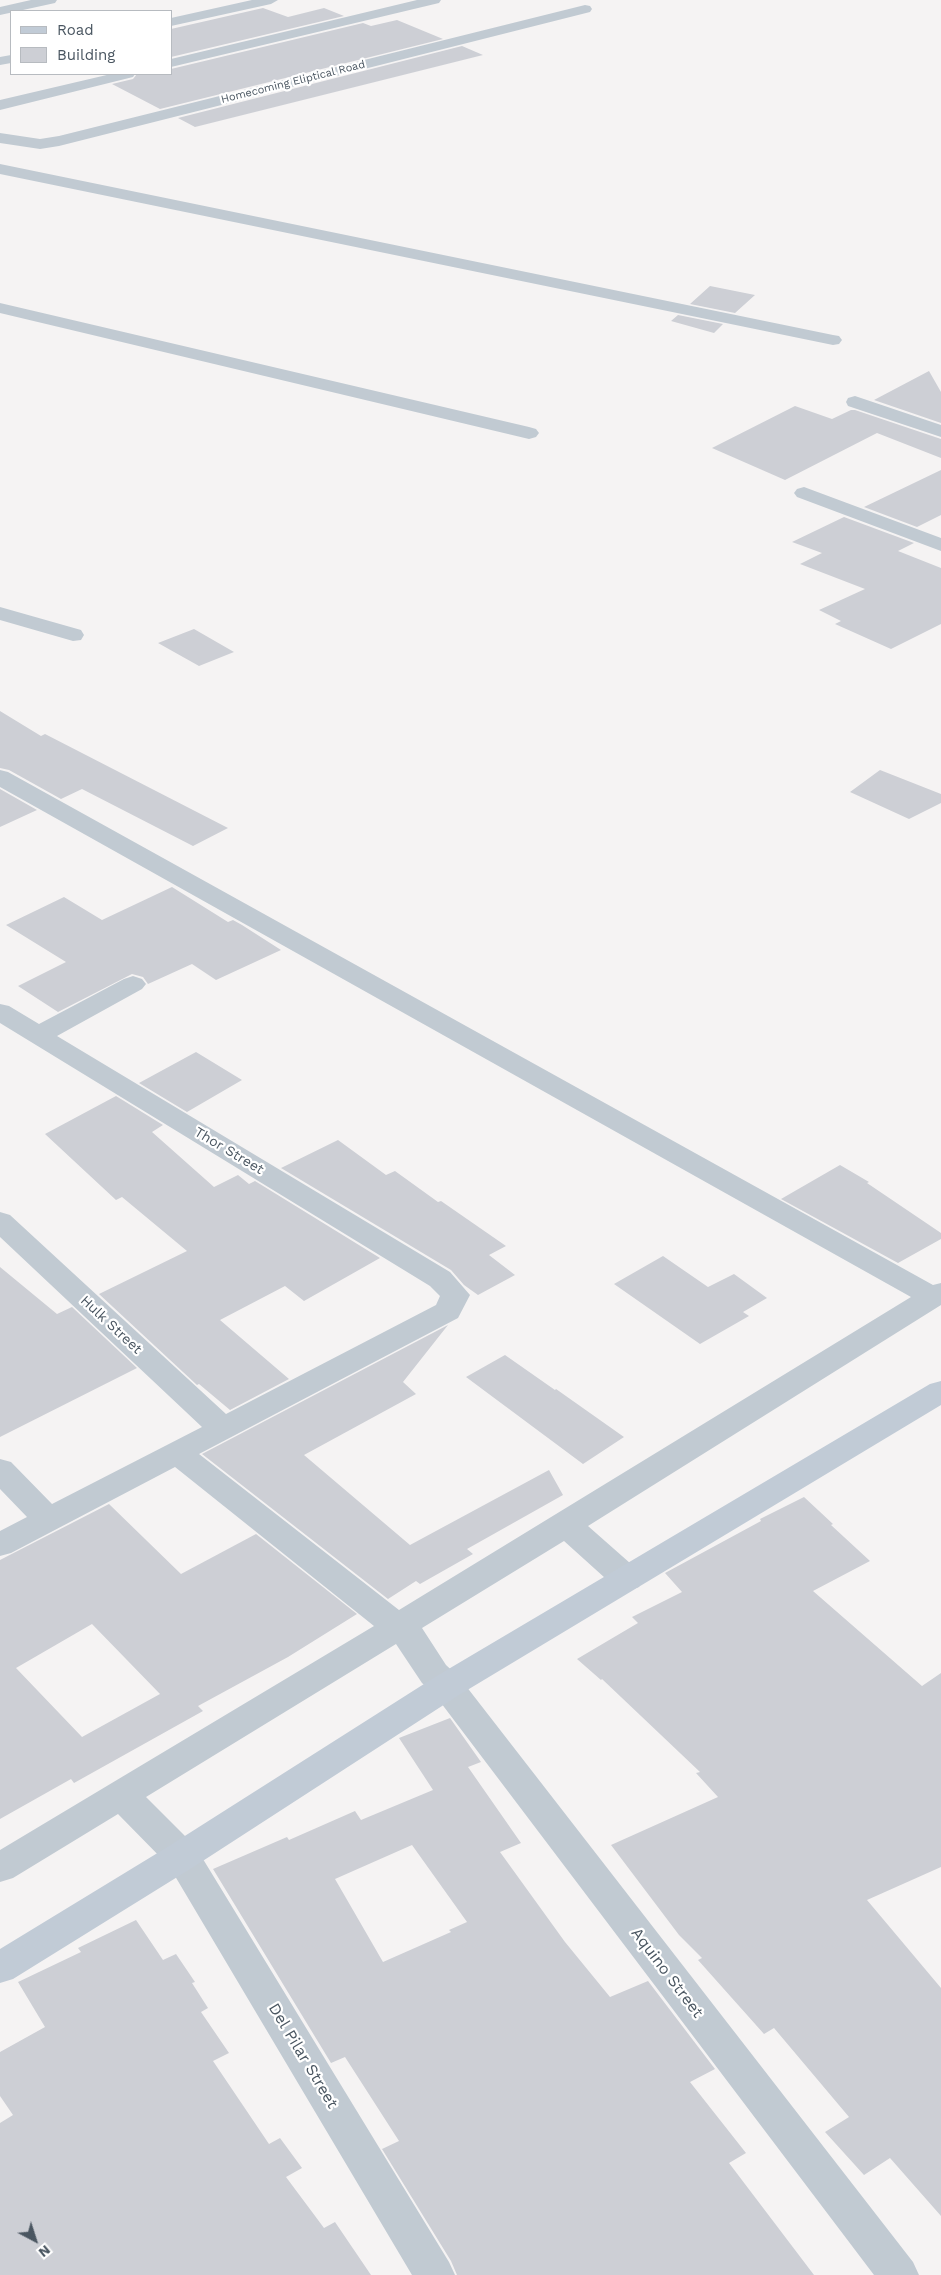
<!DOCTYPE html>
<html>
<head>
<meta charset="utf-8">
<style>
  body { margin:0 }
  #map { position:relative; width:941px; height:2275px; overflow:hidden; background:#f5f3f3; font-family:"Work Sans",sans-serif }
  canvas { display:block }
  .legend { position:absolute; left:10px; top:10px; width:162px; height:65px; box-sizing:border-box; background:#fff; border:1px solid #b7bbc0; margin:0; padding:6px 9px; list-style:none; font-size:15px; color:#4a5661 }
  .legend li { display:flex; align-items:center; gap:10px; height:25px }
  .legend b { width:25px; border:1px solid #b7bbc0 }
  .north { position:absolute; left:10px; top:2215px; width:50px; height:50px; -webkit-text-stroke:4px #fff; paint-order:stroke; rotate:140deg; font-size:14px; font-weight:700; line-height:20px; text-align:center; color:#4a5661 }
  .north::after { content:''; display:block; margin:auto; width:18px; height:22px; background:#4a5661; clip-path:polygon(50% 0,100% 100%,50% 72%,0 100%) }
</style>
</head>
<body>
<div id="map">
<canvas width="941" height="2275"></canvas>
<ul class="legend">
<li><b style="height:6px;background:#c1cbd6"></b>Road</li>
<li><b style="height:14px;background:#cdcfd5"></b>Building</li>
</ul>
<div class="north">N</div>
</div>
<script>
const ctx = document.querySelector('canvas').getContext('2d');
ctx.lineJoin = 'round';
function fillPath(path, color) {
  ctx.fillStyle = color;
  ctx.fill(path, 'evenodd');
}
function label(font, color, halo, rows, align = 'center') {
  ctx.font = font + ' "Work Sans",sans-serif';
  ctx.lineWidth = 4.5;
  ctx.setLineDash([]);
  ctx.textBaseline = 'middle';
  ctx.strokeStyle = halo;
  ctx.fillStyle = color;
  for (const [text, x, y, turn = 0] of rows) {
    ctx.save();
    ctx.translate(x, y);
    ctx.rotate((+turn || 0) * Math.PI / 180);
    ctx.textAlign = isNaN(turn) ? turn : align;
    if (halo) ctx.strokeText(text, 0, 0);
    ctx.fillText(text, 0, 0);
    ctx.restore();
  }
}
fillPath(new Path2D(`
  M263,8L288,17L324,8L344,16L171,57V29Z
  M397,20L443,39L160,109L112,84L133,79L137,74H171V69L363,23L371,26Z
  M462,46L483,55L195,127L178,118Z
  M710,286L755,295L735,313L690,304Z
  M678,315L723,324L714,333L671,321Z
  M929,371L941,392V423L874,400Z
  M795,406L832,419L851,410H855L941,439V458L877,433L785,480L712,448Z
  M941,470V515L917,527L864,507Z
  M844,517L914,543L898,551L941,568V624L891,649L835,624L841,621L819,610L865,589L800,564L822,553L792,542Z
  M194,629L234,652L199,666L158,643Z
  M0,711L41,736L45,734L228,828L193,846L82,789L61,799L9,770L0,768Z
  M880,770L941,794V803L909,819L850,792Z
  M0,789L37,810L0,827Z
  M172,887L228,922L233,920L242,925L281,950L216,980L192,964L148,984L143,977L132,974L58,1012L18,986L66,962L6,925L64,897L102,920Z
  M196,1052L242,1080L187,1112L139,1083Z
  M116,1096L163,1125L152,1132L214,1187L238,1175L249,1184L255,1181L380,1258L304,1301L285,1286L220,1320L289,1379L230,1410L199,1384L197,1385L99,1294L187,1251L122,1197L116,1200L45,1134Z
  M338,1140L386,1175L395,1171L438,1202L441,1201L506,1246L489,1255L515,1275L478,1295L464,1285L451,1270L281,1168Z
  M840,1165L869,1182L867,1183L941,1233V1239L898,1263L781,1199Z
  M663,1256L708,1287L734,1274L767,1298L743,1312L749,1316L700,1344L614,1284Z
  M0,1267L57,1314L72,1307L137,1368L0,1437Z
  M448,1325L403,1382L416,1394L304,1455L410,1545L549,1470L563,1495L467,1549L473,1554L420,1584L416,1581L388,1599L202,1454Z
  M505,1355L555,1390L556,1389L624,1437L583,1464L466,1377Z
  M804,1497L833,1524L831,1525L870,1561L813,1591L922,1686L941,1673V1867L867,1900L941,1988V2216L890,2158L864,2175L825,2132L849,2117L774,2028L764,2034L698,1960L702,1958L679,1935L611,1845L718,1797L696,1773L700,1772L602,1679L601,1680L577,1659L638,1623L632,1617L682,1592L665,1573L761,1521L760,1519Z
  M109,1504L181,1574L256,1534L357,1614L288,1657L198,1706L203,1711L74,1783L71,1779L0,1819V1560ZM92,1624L160,1694L82,1737L16,1668Z
  M450,1718L481,1762L468,1767L521,1843L500,1852L565,1942L610,1997L648,1981L715,2069L690,2082L746,2153L729,2163L814,2275H457L451,2261L382,2149L399,2141L345,2057L331,2063L213,1869L287,1837L289,1840L355,1811L361,1820L433,1790L399,1738ZM412,1845L467,1922L449,1930L451,1932L383,1962L335,1879Z
  M136,1920L163,1960L176,1954L195,1982L192,1983L208,2008L201,2012L229,2053L213,2061L269,2144L280,2138L302,2168L286,2177L324,2228L335,2222L371,2275H0V2123L13,2115L0,2096V2052L45,2027L18,1982L81,1952L78,1948Z`), '#cdcfd5');
fillPath(new Path2D(`
  M31,0H57L55,3L0,15V7Z
  M252,0H278L271,4L171,26V18Z
  M417,0H441L439,3L171,67V59Z
  M585,5L590,6L592,9L590,12L59,146L40,149L0,143V133L40,139L59,136Z
  M11,55V63L0,65V57Z
  M111,74H135L133,77L0,110V100Z
  M0,164L833,335L839,336L842,340L839,344L833,345L0,174Z
  M0,303L529,427L536,429L539,433L536,437L529,439L0,313Z
  M855,396L941,425V437L848,406L846,402L848,398Z
  M804,487L941,538V551L797,497L794,493L797,489Z
  M0,607L81,630L84,635L81,640L73,641L0,620Z
  M0,770L8,772L933,1285L941,1283V1305L588,1526L639,1571L643,1579L639,1587L627,1591L615,1587L564,1541L422,1628L446,1665L459,1677L913,2262L919,2275H874L435,1695L422,1683L396,1644L146,1797L195,1846L449,2262L455,2275H412L169,1866L118,1814L13,1878L0,1882V1850L374,1626L175,1467L11,1553L0,1556V1531L27,1517L0,1489V1459L11,1462L52,1504L202,1427L0,1237V1212L10,1215L226,1414L436,1305L440,1296L430,1286L0,1023V1004L9,1006L39,1024L124,979L133,976L142,979L146,984L142,989L57,1036L450,1272L470,1295L458,1318L199,1454L399,1610L911,1297L0,787Z`), '#c1cad2');
fillPath(new Path2D(`
  M941,1381V1405L459,1695L195,1866L13,1979L0,1983V1949L169,1846L435,1677L930,1384Z`), '#c1cbd6');
label('11px', '#4a5661', '#fff', [
  ["Homecoming Eliptical Road",293,82,-14]
]);
label('14px', '#4a5661', '#fff', [
  ["Thor Street",229,1151,31],
  ["Hulk Street",111,1325,43]
]);
label('16px', '#4a5661', '#fff', [
  ["Aquino Street",667,1973,53],
  ["Del Pilar Street",303,2056,59]
]);
</script>
</body>
</html>
